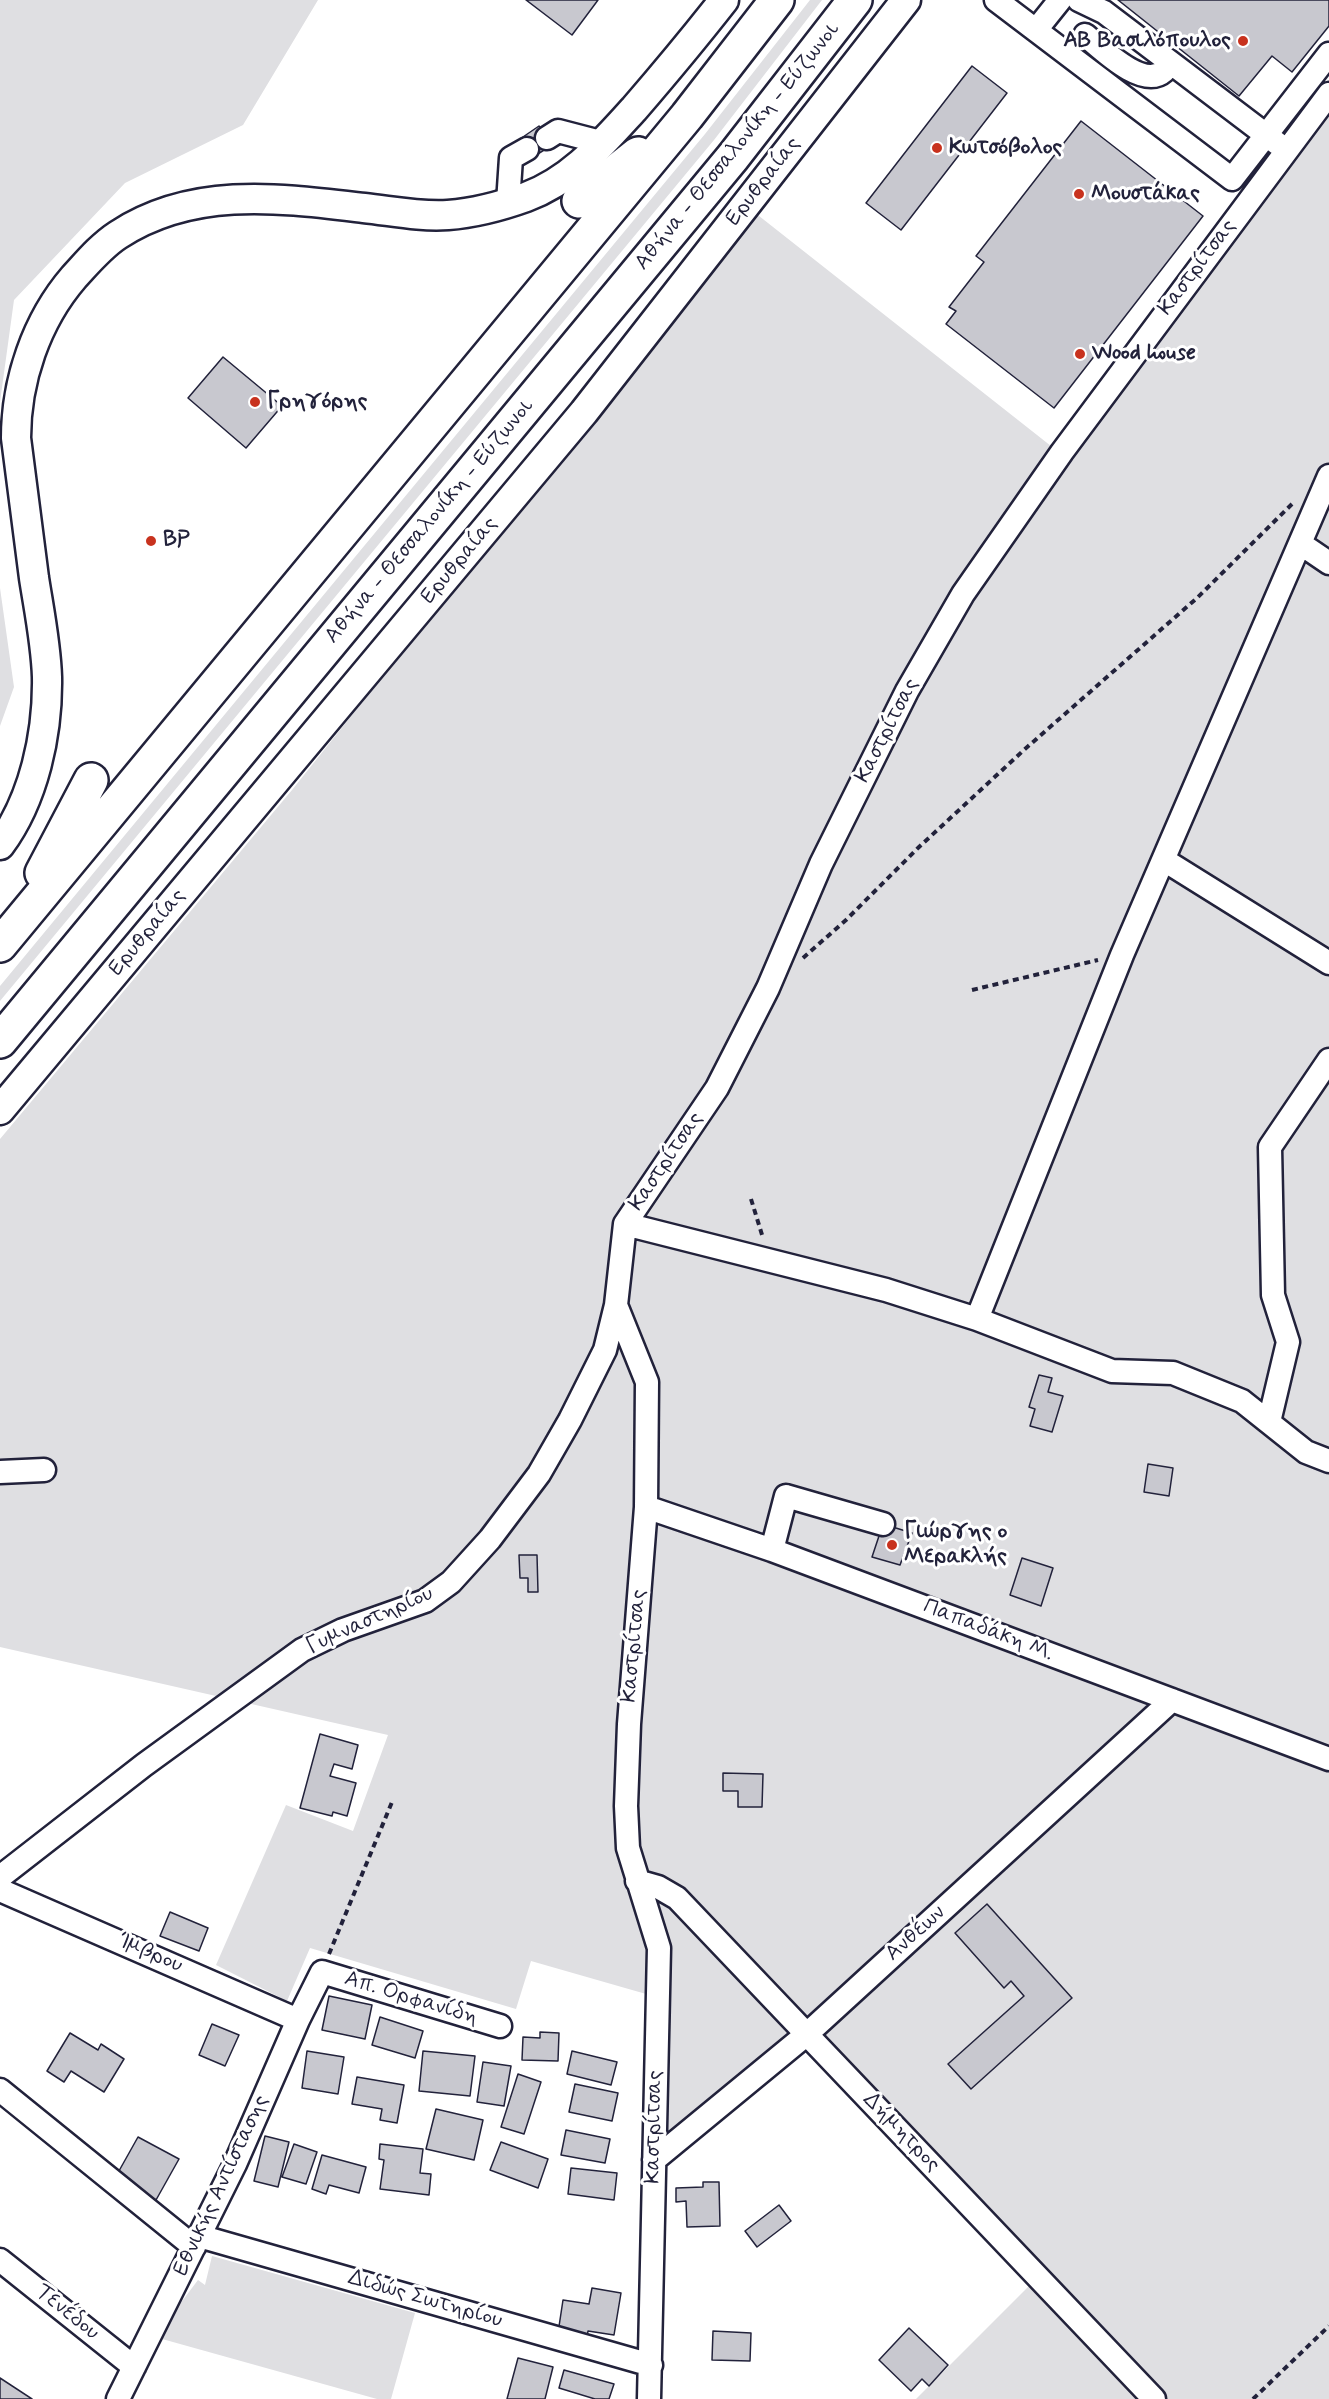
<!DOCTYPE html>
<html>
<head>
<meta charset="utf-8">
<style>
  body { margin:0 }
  canvas { display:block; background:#fff }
</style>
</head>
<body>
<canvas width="1329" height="2399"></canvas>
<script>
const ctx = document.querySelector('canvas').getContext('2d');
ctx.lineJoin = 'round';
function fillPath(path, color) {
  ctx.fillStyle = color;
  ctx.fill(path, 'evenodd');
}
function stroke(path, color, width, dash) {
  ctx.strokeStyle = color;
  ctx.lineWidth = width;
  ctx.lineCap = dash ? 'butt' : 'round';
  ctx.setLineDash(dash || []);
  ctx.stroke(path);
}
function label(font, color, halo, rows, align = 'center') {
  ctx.font = font + ' Mynerve,sans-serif';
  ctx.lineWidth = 6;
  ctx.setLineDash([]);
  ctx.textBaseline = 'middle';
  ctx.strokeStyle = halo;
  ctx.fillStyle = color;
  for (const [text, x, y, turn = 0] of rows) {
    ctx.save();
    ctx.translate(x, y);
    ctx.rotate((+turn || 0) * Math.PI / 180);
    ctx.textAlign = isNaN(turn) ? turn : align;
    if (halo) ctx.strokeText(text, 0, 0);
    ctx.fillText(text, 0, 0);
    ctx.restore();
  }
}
fillPath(new Path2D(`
  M0,0H318L243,125L125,183L14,300L0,402Z
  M810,0H822L714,140L0,1001V986L705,134Z
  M1329,114V2399H916L1032,2283L804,2035L655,2158L660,1998L531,1961L516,2009L310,1948L287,2001L216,1965L286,1805L353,1831L388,1735L0,1647V1139L292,790L754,212L1070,461Z
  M0,588L14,687L0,726Z
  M212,2256L415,2313L391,2399H377L155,2337L198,2280L205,2285Z`), '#dfdfe2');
const building = new Path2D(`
  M526,0H598L572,35Z
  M1118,0H1329V26L1292,72L1272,56L1239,96Z
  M972,66L1007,93L901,230L866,203Z
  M1081,121L1203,216L1054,408L946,324L956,311L949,307L984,262L976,256Z
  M539,126L552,145L533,157L520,139Z
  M223,357L282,406L246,448L188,398Z
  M1039,1375L1052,1378L1048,1392L1063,1396L1052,1432L1030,1426L1035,1409L1029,1407Z
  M1148,1464L1173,1468L1169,1496L1144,1492Z
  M883,1524L912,1533L900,1565L872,1557Z
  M519,1555H537L538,1592H528V1578H520Z
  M1022,1558L1053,1568L1041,1606L1010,1595Z
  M320,1734L358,1745L352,1769L334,1764L330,1776L356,1783L347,1816L333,1812L332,1816L300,1808Z
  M723,1773L763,1774L762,1807H738V1791H723Z
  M987,1904L1072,1998L971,2089L948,2064L1024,1996L1011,1981L1004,1988L955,1933Z
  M170,1912L208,1928L199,1951L160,1936Z
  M329,1996L372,2005L365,2039L322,2030Z
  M380,2017L423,2031L415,2058L372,2045Z
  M212,2024L239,2035L225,2066L199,2055Z
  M540,2032L559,2033L558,2061L522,2060L523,2037L540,2038Z
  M70,2033L98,2050L101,2044L124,2059L104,2092L71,2071L64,2082L47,2071Z
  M307,2051L344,2057L338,2094L302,2088Z
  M423,2051L475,2056L470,2096L419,2091Z
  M572,2051L617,2062L611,2085L567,2074Z
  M483,2062L511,2066L504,2106L477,2102Z
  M518,2074L541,2082L524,2134L501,2127Z
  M357,2077L404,2085L397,2123L380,2120L382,2109L352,2104Z
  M575,2084L618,2093L612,2121L569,2112Z
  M436,2109L483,2120L474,2160L426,2149Z
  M566,2130L610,2139L605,2163L561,2155Z
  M265,2136L289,2142L278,2187L254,2181Z
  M138,2137L179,2159L156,2200L115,2178Z
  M501,2142L548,2159L538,2188L490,2170Z
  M294,2144L317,2152L306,2184L282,2177Z
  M380,2144L423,2149L420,2173L431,2174L429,2195L380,2189L384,2160L379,2159Z
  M322,2155L366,2167L359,2193L329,2185L326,2194L312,2189Z
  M571,2168L617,2173L614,2200L568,2194Z
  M703,2182H719L720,2226L687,2227L686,2201L676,2202V2188L703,2187Z
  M779,2205L791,2221L757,2247L745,2231Z
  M592,2288L621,2293L614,2335L588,2331L587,2337L558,2333L563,2300L589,2304Z
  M909,2328L948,2365L929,2386L922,2379L911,2391L879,2360Z
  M713,2331L751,2333L750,2361L712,2360Z
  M518,2358L553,2367L545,2399H507Z
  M564,2370L614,2384L609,2399H595L559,2388Z
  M0,2378L32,2399H0Z`);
fillPath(building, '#c8c8cf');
stroke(building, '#22223b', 1.5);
const minor = new Path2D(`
  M996,0L1232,179L1329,54
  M1079,0L1104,12L1278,144
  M1036,30L1060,0
  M1085,35C1102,49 1143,90 1164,71
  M547,138L558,131L604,143
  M508,203L511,158L527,149
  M1301,544L1329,563
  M1164,860L1329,963
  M625,1224L886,1290L977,1319L1112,1371L1173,1373L1242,1401L1306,1452L1329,1461
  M977,1319L1122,955L1329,476
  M1269,1422L1288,1342L1273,1295L1270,1147L1329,1060
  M0,1472L44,1470
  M646,1507L772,1550L1329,1759
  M772,1550L786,1496L883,1524
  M0,1877L144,1765L302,1650L343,1630L425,1601L451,1582L490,1539L539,1474L570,1420L605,1350L616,1305
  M637,1881L658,1887L677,1898L1154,2399
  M0,1890L298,2020
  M0,2090L194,2247
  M654,2160L807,2034L1172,1700
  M199,2236L651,2365
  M0,2260L134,2367
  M118,2399L235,2164L298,2020L322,1972L500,2026
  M649,2399L659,1948L628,1848L626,1806L629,1724L646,1507L647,1382L616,1305L625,1224L717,1088L768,988L821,864L907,691L963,594L1062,452L1329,94`);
const major = new Path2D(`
  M0,845C34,799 48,734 47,677C46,644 39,610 34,578C28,531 22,484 16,438C16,381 36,321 74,277C87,263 101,246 118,235C193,186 279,198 364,208C392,211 420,217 448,215C475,213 501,206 526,197C572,180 602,144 634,109C665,73 695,37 724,0
  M0,1110L584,412L906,0`);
const highway = new Path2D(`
  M579,201L638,154
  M42,873L91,780
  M0,945L687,116L777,0
  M0,1041L733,157L855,0`);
stroke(minor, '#22223b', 27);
stroke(major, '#22223b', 33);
stroke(highway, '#22223b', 38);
stroke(new Path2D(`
  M803,958L846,920L919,847L1025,749L1197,598L1294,502
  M972,990L1098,960
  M751,1199L763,1238
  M329,1954L392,1802
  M1253,2399L1329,2326`), '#22223b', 4, [6, 4.5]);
stroke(minor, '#fff', 22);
stroke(major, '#fff', 28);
stroke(highway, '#fff', 33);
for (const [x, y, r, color] of [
  [1243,41,6,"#c8321e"],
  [937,148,6,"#c8321e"],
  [1079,194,6,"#c8321e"],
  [1080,354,6,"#c8321e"],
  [255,402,6,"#c8321e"],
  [151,541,6,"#c8321e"],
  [892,1545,6,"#c8321e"]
]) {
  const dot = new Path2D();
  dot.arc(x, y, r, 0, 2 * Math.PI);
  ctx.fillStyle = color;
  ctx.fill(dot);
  stroke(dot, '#fff', 2);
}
label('bold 22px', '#22223b', '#fff', [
  ["ΑΒ Βασιλόπουλος",1231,41,"right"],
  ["Κωτσόβολος",949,148],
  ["Μουστάκας",1091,194],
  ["Wood house",1092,354],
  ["Γρηγόρης",267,402],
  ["BP",163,541],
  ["Γιώργης ο",904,1532],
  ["Μερακλής",904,1557]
], 'left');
label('22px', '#22223b', '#fff', [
  ["Αθήνα - Θεσσαλονίκη - Εύζωνοι",738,147,-51],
  ["Ερυθραίας",764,182,-52],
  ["Καστρίτσας",1198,268,-53],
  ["Αθήνα - Θεσσαλονίκη - Εύζωνοι",430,522,-50],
  ["Ερυθραίας",460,561,-50],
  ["Καστρίτσας",888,731,-63],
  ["Ερυθραίας",148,933,-50],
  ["Καστρίτσας",667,1162,-56],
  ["Γυμναστηρίου",370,1621,-24],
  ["Παπαδάκη Μ.",988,1631,21],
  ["Καστρίτσας",635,1646,-85],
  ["Ανθέων",916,1934,-42],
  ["Ίμβρου",150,1954,23],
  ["Απ. Ορφανίδη",411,1999,17],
  ["Καστρίτσας",655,2127,-89],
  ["Δήμητρος",901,2133,46],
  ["Εθνικής Αντίστασης",222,2186,-65],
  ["Διδώς Σωτηρίου",425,2300,16],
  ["Τενέδου",67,2313,39]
]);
</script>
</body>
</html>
